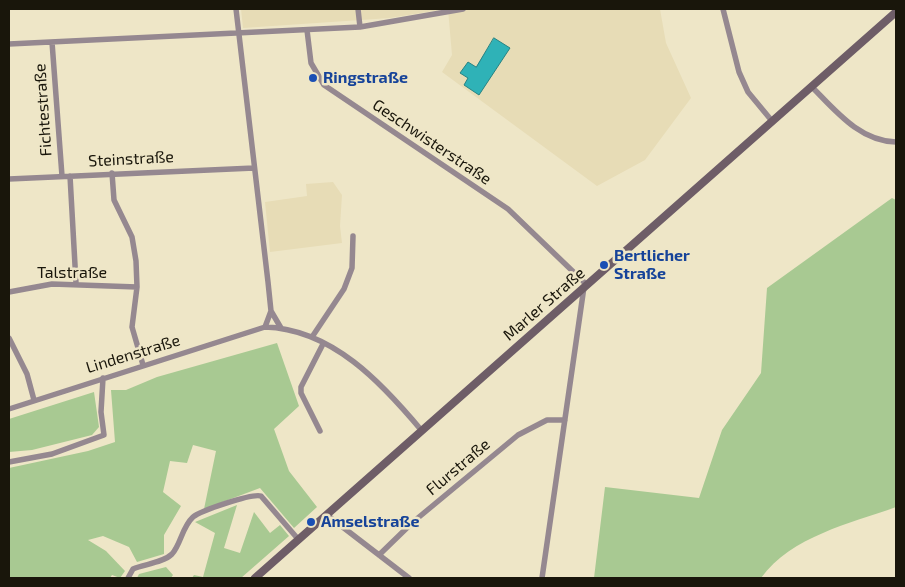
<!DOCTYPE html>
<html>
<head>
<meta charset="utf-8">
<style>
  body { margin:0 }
  #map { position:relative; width:905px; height:587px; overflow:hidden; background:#eee6c7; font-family:"Exo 2",sans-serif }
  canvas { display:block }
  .frame { position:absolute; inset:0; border:10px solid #19160b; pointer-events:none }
</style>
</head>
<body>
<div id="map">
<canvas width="905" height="587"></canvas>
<div class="frame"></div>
</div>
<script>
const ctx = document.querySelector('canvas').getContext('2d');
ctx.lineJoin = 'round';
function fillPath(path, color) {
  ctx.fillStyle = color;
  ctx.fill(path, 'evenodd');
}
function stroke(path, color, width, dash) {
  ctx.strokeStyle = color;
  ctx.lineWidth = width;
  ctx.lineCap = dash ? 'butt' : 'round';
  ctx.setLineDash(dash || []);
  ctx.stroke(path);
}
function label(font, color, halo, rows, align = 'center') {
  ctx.font = font + ' "Exo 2",sans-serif';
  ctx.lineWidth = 5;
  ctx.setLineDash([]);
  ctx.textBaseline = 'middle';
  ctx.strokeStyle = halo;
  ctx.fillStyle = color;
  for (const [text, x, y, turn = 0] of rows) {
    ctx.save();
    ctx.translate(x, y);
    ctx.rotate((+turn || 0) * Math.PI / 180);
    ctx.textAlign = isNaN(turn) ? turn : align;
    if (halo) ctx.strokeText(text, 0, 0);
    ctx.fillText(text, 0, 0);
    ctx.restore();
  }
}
fillPath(new Path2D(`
  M241,9H446L390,18L243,28Z
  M448,9H660L666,43L691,98L645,160L597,186L442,72L452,55Z
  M333,182L342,195L340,226L342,243L270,252L265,202L307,196L306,184Z`), '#e7dcb6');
fillPath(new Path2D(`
  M892,198L896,200V507C849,524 792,536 761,578H594L605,487L699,498L722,430L761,373L767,288Z
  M277,343L299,406L274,429L289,471L317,507L294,528L260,488L204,509L216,451L193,445L187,463L170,461L163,492L181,506L164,535V554L137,562L129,547L103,536L88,540L106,551L125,571L120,578L112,575L110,578H9V468L88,451L115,442L111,390H126L157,377Z
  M94,392L99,427L92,435L32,450L9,452V419Z
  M237,505L224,548L240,553L254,512L270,533L280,525L289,536L241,578H192L194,575L203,577L215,533L195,522Z
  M166,567L173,575L171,578H137L139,574Z`), '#a8c992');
const water = new Path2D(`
  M494,38L510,48L479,95L464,85L468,78L460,73L468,62L476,67Z`);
fillPath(water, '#2fb2b7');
stroke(water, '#288383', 1);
stroke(new Path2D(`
  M236,9L268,282L271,311L265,327
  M358,9L360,27
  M723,9L739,72L748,92L772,121
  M307,30L311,63L324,85L508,209L587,285
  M52,42L62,176
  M9,44L360,27L463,9
  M811,86C835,110 859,141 896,142
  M112,173L114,200L132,237L136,261L137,287L132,327L143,365
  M70,176L76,283
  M9,179L254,168
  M9,292L52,284L137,287
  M271,311L281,328
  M312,337L344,289L352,268L353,236
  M9,338L27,374L34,400
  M9,409L265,327C332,329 382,383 422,431
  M320,431L301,393V387L323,344
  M9,462L52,454L104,435L101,412L103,378
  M327,515L409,578
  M379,555L413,522L518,435L547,420H565
  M128,578L133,569C144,564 163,563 172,554C181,544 182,527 193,517C200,511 252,493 261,496L298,539
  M542,578L584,287`), '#958890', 5.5);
stroke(new Path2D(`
  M255,578L896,12`), '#6e5d67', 8);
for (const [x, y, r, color] of [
  [313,78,5,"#1a4fb4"],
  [604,265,5,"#1a4fb4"],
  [311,522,5,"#1a4fb4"]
]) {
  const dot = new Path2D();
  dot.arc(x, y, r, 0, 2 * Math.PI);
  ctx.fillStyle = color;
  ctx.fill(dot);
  stroke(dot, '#eee6c7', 2);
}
label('bold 16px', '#164399', '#eee6c7', [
  ["Ringstraße",323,78],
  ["Bertlicher",614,256],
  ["Straße",614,274],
  ["Amselstraße",321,522]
], 'left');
label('16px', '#19160b', '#eee6c7', [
  ["Fichtestraße",43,110,-94],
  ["Geschwisterstraße",432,142,34],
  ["Steinstraße",131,159,-3],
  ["Talstraße",72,273],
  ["Marler Straße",544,304,-41],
  ["Lindenstraße",133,354,-17],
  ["Flurstraße",458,467,-40]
]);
</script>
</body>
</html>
